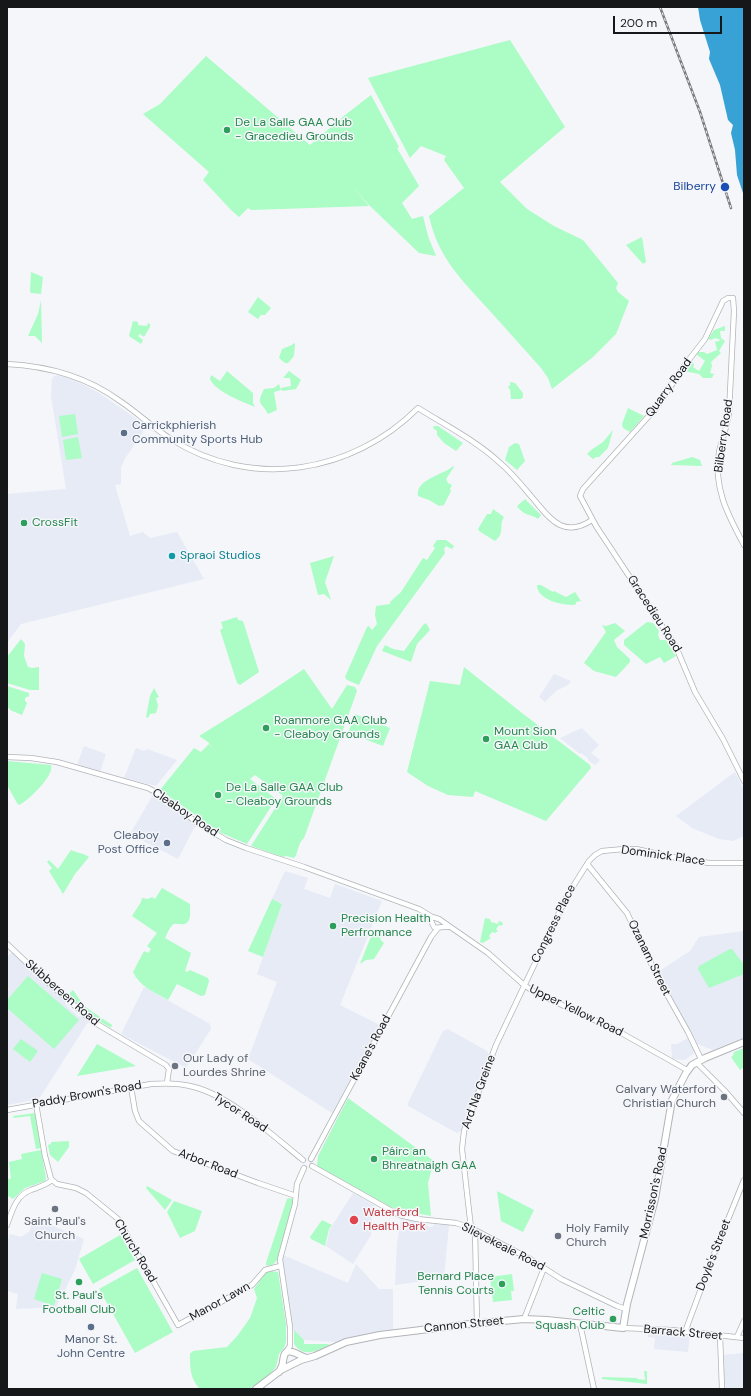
<!DOCTYPE html>
<html>
<head>
<meta charset="utf-8">
<style>
  body { margin:0 }
  #map { position:relative; width:751px; height:1396px; overflow:hidden; background:#f4f6fa; font-family:"DM Sans",sans-serif }
  canvas { display:block }
  .frame { position:absolute; inset:0; border:8px solid #161718; pointer-events:none }
  .scale { position:absolute; left:613px; top:16px; width:109px; height:18px; box-sizing:border-box; border:2px solid #161718; border-top:0; padding-left:5px; font-size:12px; line-height:14px; white-space:nowrap; color:#161718; -webkit-text-stroke:3px #f4f6fa; paint-order:stroke }
</style>
</head>
<body>
<div id="map">
<canvas width="751" height="1396"></canvas>
<div class="frame"></div>
<div class="scale">200 m</div>
</div>
<script>
const ctx = document.querySelector('canvas').getContext('2d');
ctx.lineJoin = 'round';
function fillPath(path, color) {
  ctx.fillStyle = color;
  ctx.fill(path, 'evenodd');
}
function stroke(path, color, width, dash) {
  ctx.strokeStyle = color;
  ctx.lineWidth = width;
  ctx.lineCap = dash ? 'butt' : 'round';
  ctx.setLineDash(dash || []);
  ctx.stroke(path);
}
function label(font, color, halo, rows, align = 'center') {
  ctx.font = font + ' "DM Sans",sans-serif';
  ctx.lineWidth = 3;
  ctx.setLineDash([]);
  ctx.textBaseline = 'middle';
  ctx.strokeStyle = halo;
  ctx.fillStyle = color;
  for (const [text, x, y, turn = 0] of rows) {
    ctx.save();
    ctx.translate(x, y);
    ctx.rotate((+turn || 0) * Math.PI / 180);
    ctx.textAlign = isNaN(turn) ? turn : align;
    if (halo) ctx.strokeText(text, 0, 0);
    ctx.fillText(text, 0, 0);
    ctx.restore();
  }
}
fillPath(new Path2D(`
  M60,375L78,382L99,393L147,426L124,460L121,468V484L115,485L130,536L143,532L150,538L177,532L204,579L21,624L7,643V494L66,489L51,396L52,379L54,376Z
  M554,674L571,681L568,685L556,691L545,702L539,697Z
  M582,728L599,745L591,753L600,760L595,765L588,760V758L581,753L580,754L560,738Z
  M84,746L106,754L100,772L77,765Z
  M136,748L144,751L147,749L177,760L156,786L124,778Z
  M735,772L744,790V836L733,841L719,839L692,828L676,816Z
  M153,795H157L197,826L194,828L178,859L130,834Z
  M285,871L308,878L304,889L330,898L335,884L382,901L340,1005L380,1025L332,1113L248,1059L277,982L257,974L282,904L272,899Z
  M744,931V1037L713,1050L697,1044L658,972L690,951L699,937Z
  M12,952L65,1002L66,1005L79,1017L81,1016L88,1022L39,1099L7,1105V992L9,990L7,988V957Z
  M144,987L210,1024L211,1029L186,1068L121,1034Z
  M448,1029L487,1051L489,1055L461,1131L457,1133L408,1106V1103L443,1031Z
  M688,1038L694,1049V1053L685,1060L672,1059L671,1044H677Z
  M353,1193L375,1206L372,1211L371,1235L353,1264L326,1246L330,1229Z
  M34,1218L84,1239L75,1270L57,1305V1307L16,1309L18,1294L7,1291V1243L10,1234L21,1237L29,1232Z
  M401,1219L426,1223L429,1227H432L435,1224L449,1225L444,1278L395,1285L397,1243Z
  M283,1255L348,1283L356,1264L379,1289H393V1330L336,1342L304,1340L292,1329L282,1263Z
  M648,1331L690,1335L688,1352L654,1349L655,1338L648,1337Z
  M744,1353V1389H724L722,1355Z`), '#e6ebf6');
fillPath(new Path2D(`
  M510,40L565,127L500,182L527,209L554,226L583,240L618,283L616,288L618,292L629,301L616,334L593,357L552,389L548,378L541,368C524,349 507,330 490,311C462,280 438,258 429,216L464,188L444,160L446,156L421,146L410,158L368,78Z
  M206,56L310,145L345,115L371,95L399,147L397,148L419,186L402,203L412,219L423,216L428,236L436,256L419,253L369,205L351,185L369,206L251,210L248,208L239,217L231,210L203,180L209,172L143,114L160,104Z
  M642,237L646,262L643,264L626,245Z
  M31,272L43,277L41,294L31,293L30,291Z
  M258,297L271,308L265,315H261L258,319L248,312Z
  M41,300L42,343L35,336H28L38,314Z
  M133,321L138,322V325L147,326L148,323L150,324V327L144,337L140,334L138,336L143,340L141,344L129,336Z
  M725,326V331H720L721,338L725,341L719,351L721,353L711,362L712,366L710,373L714,374L712,378H703L699,374L684,371L692,360L694,365L693,367L699,371L705,361L696,354L698,352H704L707,354L717,350L715,342L721,340L715,338L711,340L708,339L714,330Z
  M294,343L295,344L294,356L288,363H285L279,358L282,349L292,345Z
  M227,371L253,393V403L255,407C241,401 216,392 210,379L211,375L220,381Z
  M289,371L301,380L296,389L282,391L281,388L291,386L290,378H283Z
  M510,382L515,383L523,393V397L521,399H511L510,389H509L508,386H510Z
  M279,384L281,390L274,392L277,410L268,414C261,401 256,405 264,389L274,388Z
  M628,408L644,416L630,432L623,428L622,424Z
  M75,414L78,434L62,437L59,416Z
  M434,426H438L463,443L456,451L444,443L437,435V431L433,428Z
  M613,430L608,448L599,457H596L593,459L587,454L591,450L603,442Z
  M78,437L82,458L66,460L63,440Z
  M515,443L519,444L525,461L517,470L505,460L509,447Z
  M692,457L700,460L702,466L671,465L672,463Z
  M453,466L454,467L446,479L448,483L452,485L450,489L451,491L444,505L439,506L429,500L418,496C415,479 444,475 453,466Z
  M525,499L541,515L538,519C532,514 523,516 517,506Z
  M493,509L504,517C498,526 506,532 495,541L479,531L478,529L487,514H491Z
  M437,540H446L454,546L452,549L446,546L444,549L445,553L377,646L359,685L347,680L345,677L367,627L369,626L372,630L377,624L375,615L376,606L390,604V602L401,592L423,558L427,560L435,548L433,546Z
  M334,556L325,582L331,600L324,594L318,595L310,563Z
  M537,585H541L553,592L554,591L566,597L575,592L581,601L576,602V604L574,605C562,605 537,600 537,585Z
  M237,617L238,620L243,621L259,672L240,685L237,683L220,630L223,628L221,622Z
  M647,622L653,623L659,631L658,635L660,640H666L676,656L664,663L660,657L646,664L624,645V640Z
  M426,623L430,630L417,644L411,662L382,651L385,645L393,649L404,651L423,625Z
  M615,623L625,631L614,640L617,647L630,659V662L616,677L594,671L584,663L606,632L602,625L606,626Z
  M21,639L25,644L24,656L28,667L32,668L39,667V690H30L7,683V657Z
  M464,667L522,713L590,765L591,768L546,821L475,791L473,797L448,795L428,786L407,772L430,681L460,685Z
  M304,669L332,709L347,685L355,687L357,691L304,838C297,844 299,852 294,858L286,856L283,857L251,846L283,796L255,775L250,779L276,799L247,844L219,832L160,790L194,748L201,752L209,744L218,755L208,742L199,736L262,697Z
  M7,686L29,693V696L25,698V701L27,703L22,715L10,710V709L7,707Z
  M154,688L159,697L156,698L158,706L156,713L150,714L148,718L146,717L150,696Z
  M355,714L390,728L383,746L348,733Z
  M7,761L51,765C55,775 28,801 19,805L17,803L7,785Z
  M71,850C77,853 84,853 89,857L75,874L63,894L49,871L52,868L47,862L49,860L58,869Z
  M162,888L190,904C190,910 192,923 184,924C181,925 177,923 174,924C170,926 167,934 165,938L191,953L185,971L187,972L190,970L208,978L209,981L205,995L201,996L177,984L168,1000C154,992 140,987 133,972L144,951L148,953L151,949L147,946L157,933L132,916L141,902L142,898L148,899L152,897L155,899Z
  M272,899L282,904L263,957L248,951Z
  M485,918L490,919L491,922L498,924L499,921L502,922L503,924L501,926L499,925L496,929L498,931L495,933L492,932L489,936L491,938L483,943L480,942Z
  M374,929L388,933L386,937L382,935L380,939L384,943L374,959L366,960L360,964Z
  M730,949H732L744,965V974L709,988L698,969L699,966Z
  M28,976L79,1020L54,1049L7,1008V1000Z
  M73,990L84,1006L112,1025L111,1028L94,1018L70,998L69,994Z
  M21,1039L38,1051L30,1062L13,1049Z
  M97,1044L136,1066L77,1076Z
  M744,1048V1067L740,1070L731,1057L733,1056L734,1052Z
  M348,1098L434,1161L428,1183L431,1216L410,1212L398,1211L317,1166L318,1156Z
  M35,1113L41,1148L36,1149L30,1116L14,1118L13,1116Z
  M69,1141V1147L58,1162L50,1155L48,1145L51,1144V1142Z
  M41,1150L46,1178L45,1181L25,1188L13,1199L7,1195V1180L11,1178L9,1162L22,1159L21,1154Z
  M147,1186L172,1200L165,1210L146,1188Z
  M497,1191L534,1210L523,1232L501,1221Z
  M289,1198L294,1199L277,1260C274,1264 271,1267 266,1265V1263L287,1199Z
  M174,1201L202,1211L195,1231L180,1238L167,1212Z
  M322,1220L332,1225L329,1229L325,1246L311,1239L310,1237Z
  M120,1235L135,1260L93,1284L79,1259Z
  M137,1268L173,1332L135,1353L99,1289Z
  M271,1271L278,1272L286,1324V1342L284,1348L279,1354L276,1367L268,1376L249,1389H200C190,1379 190,1368 190,1354L193,1351L227,1347L238,1335L250,1318L257,1298L254,1289L266,1272Z
  M42,1273L62,1279L54,1306L34,1299Z
  M512,1274L514,1291H511L512,1300L493,1302L490,1277Z
  M294,1330L304,1340V1344H328L330,1345C317,1351 303,1358 294,1344Z
  M644,1371H647V1384L602,1379V1377L637,1378V1379L645,1380Z`), '#abfcc5');
fillPath(new Path2D(`
  M698,7H744V196L737,175L735,150L731,133L733,125L728,120L720,85L709,59L710,52L700,20Z`), '#38a1d6');
const minor = new Path2D(`
  M7,364C48,366 87,377 120,401C138,413 153,428 171,439C251,490 352,474 418,408C445,425 475,440 499,462C511,472 520,483 530,495C539,505 548,519 560,525C571,530 583,526 592,520
  M744,545C728,515 713,488 719,452C722,439 727,427 729,413L734,311L733,298H728L723,301L705,339L684,366L657,407L583,489L580,496L596,526L676,647L695,692L723,739L744,781
  M7,757L31,758L57,762L148,788L159,794L199,824L226,840L246,848L304,867L419,909L432,917L439,919L488,953L524,985L536,993L616,1030L687,1070
  M587,864L627,913L660,982L688,1032L701,1059
  M428,915L434,927C438,929 442,926 448,927
  M7,944L43,978L92,1021L166,1065L169,1069L167,1083
  M696,1062L725,1091L744,1113
  M131,1087L135,1111L139,1121L173,1151L258,1183L296,1196
  M36,1104L45,1156L51,1179L57,1184L76,1188L86,1193L118,1219L178,1325L252,1285L265,1270L280,1266
  M7,1110L151,1084C165,1083 180,1083 194,1087C232,1097 273,1136 303,1160
  M311,1159L431,937L438,928
  M312,1166L399,1215L417,1219L456,1223L471,1228L530,1259L561,1279L617,1306L626,1309
  M7,1225C12,1211 16,1195 31,1190C39,1187 46,1185 52,1180
  M471,1228L462,1149L464,1131L496,1045L567,896L589,861L595,855L602,851L624,849H636L672,857L709,863H744
  M475,1230L477,1323
  M524,1319L544,1268
  M580,1324L594,1389
  M623,1328L672,1330L744,1338
  M685,1332L712,1259L744,1180
  M720,1335L722,1389
  M737,1337L744,1321
  M286,1352L290,1346V1327L280,1259L295,1204L297,1184L304,1168`);
const major = new Path2D(`
  M279,1372C280,1370 281,1368 282,1366C284,1361 282,1349 292,1352C298,1353 301,1357 307,1358
  M256,1389L281,1370L301,1360L315,1356L346,1342L380,1335L470,1324L524,1319L547,1320L623,1328L627,1304L655,1199L672,1100L686,1073L692,1065L705,1058L744,1042`);
stroke(minor, '#b2b4b8', 6);
stroke(major, '#b2b4b8', 8);
stroke(minor, '#fff', 4.5);
stroke(major, '#fff', 6);
const rail = new Path2D(`
  M660,7L700,112L731,208`);
stroke(rail, '#787a7c', 2.5);
stroke(rail, '#f4f6fa', 1, [3]);
for (const [x, y, r, color] of [
  [227,130,4,"#2e9e5b"],
  [725,187,5,"#1a4fb4"],
  [124,433,4,"#5c6f8a"],
  [24,523,4,"#2e9e5b"],
  [172,556,4,"#0f9aa8"],
  [266,728,4,"#2e9e5b"],
  [486,739,4,"#2e9e5b"],
  [218,795,4,"#2e9e5b"],
  [167,843,4,"#5c6f8a"],
  [333,926,4,"#2e9e5b"],
  [175,1066,4,"#6b7280"],
  [724,1097,4,"#6b7280"],
  [374,1159,4,"#2e9e5b"],
  [55,1209,4,"#6b7280"],
  [354,1220,5,"#e0444e"],
  [558,1236,4,"#6b7280"],
  [79,1282,4,"#2e9e5b"],
  [502,1284,4,"#2e9e5b"],
  [613,1319,4,"#2e9e5b"],
  [91,1327,4,"#5c6f8a"]
]) {
  const dot = new Path2D();
  dot.arc(x, y, r, 0, 2 * Math.PI);
  ctx.fillStyle = color;
  ctx.fill(dot);
  stroke(dot, '#f4f6fa', 1.5);
}
label('12px', '#27864d', '#f4f6fa', [
  ["De La Salle GAA Club",235,123],
  ["- Gracedieu Grounds",235,137],
  ["CrossFit",32,523],
  ["Roanmore GAA Club",274,721],
  ["- Cleaboy Grounds",274,735],
  ["Mount Sion",494,732],
  ["GAA Club",494,746],
  ["De La Salle GAA Club",226,788],
  ["- Cleaboy Grounds",226,802],
  ["Precision Health",341,919],
  ["Perfromance",341,933],
  ["Páirc an",382,1152],
  ["Bhreatnaigh GAA",382,1166],
  ["Bernard Place",494,1277,"right"],
  ["Tennis Courts",494,1291,"right"],
  ["St. Paul's",79,1296,"center"],
  ["Football Club",79,1310,"center"],
  ["Celtic",605,1312,"right"],
  ["Squash Club",605,1326,"right"]
], 'left');
label('12px', '#164399', '#f4f6fa', [
  ["Bilberry",716,187]
], 'right');
label('12px', '#161718', '#f4f6fa', [
  ["Quarry Road",669,388,-54],
  ["Bilberry Road",724,436,-82],
  ["Gracedieu Road",654,614,57],
  ["Cleaboy Road",185,813,34],
  ["Dominick Place",663,856,8],
  ["Congress Place",554,924,-64],
  ["Ozanam Street",649,958,64],
  ["Skibbereen Road",62,993,41],
  ["Upper Yellow Road",576,1011,26],
  ["Keane's Road",371,1048,-62],
  ["Ard Na Greine",479,1092,-70],
  ["Paddy Brown's Road",87,1095,-10],
  ["Tycor Road",240,1113,33],
  ["Arbor Road",208,1164,21],
  ["Morrisson's Road",654,1193,-78],
  ["Slievekeale Road",503,1247,27],
  ["Church Road",135,1251,59],
  ["Doyle's Street",714,1255,-69],
  ["Manor Lawn",220,1302,-29],
  ["Cannon Street",464,1325,-6],
  ["Barrack Street",683,1333,5]
]);
label('12px', '#4e5e75', '#f4f6fa', [
  ["Carrickphierish",132,426],
  ["Community Sports Hub",132,440],
  ["Cleaboy",159,836,"right"],
  ["Post Office",159,850,"right"],
  ["Manor St.",91,1340,"center"],
  ["John Centre",91,1354,"center"]
], 'left');
label('12px', '#0d838f', '#f4f6fa', [
  ["Spraoi Studios",180,556]
], 'left');
label('12px', '#5b616d', '#f4f6fa', [
  ["Our Lady of",183,1059],
  ["Lourdes Shrine",183,1073],
  ["Calvary Waterford",716,1090,"right"],
  ["Christian Church",716,1104,"right"],
  ["Saint Paul's",55,1222,"center"],
  ["Church",55,1236,"center"],
  ["Holy Family",566,1229],
  ["Church",566,1243]
], 'left');
label('12px', '#be3a42', '#f4f6fa', [
  ["Waterford",363,1213],
  ["Health Park",363,1227]
], 'left');
</script>
</body>
</html>
